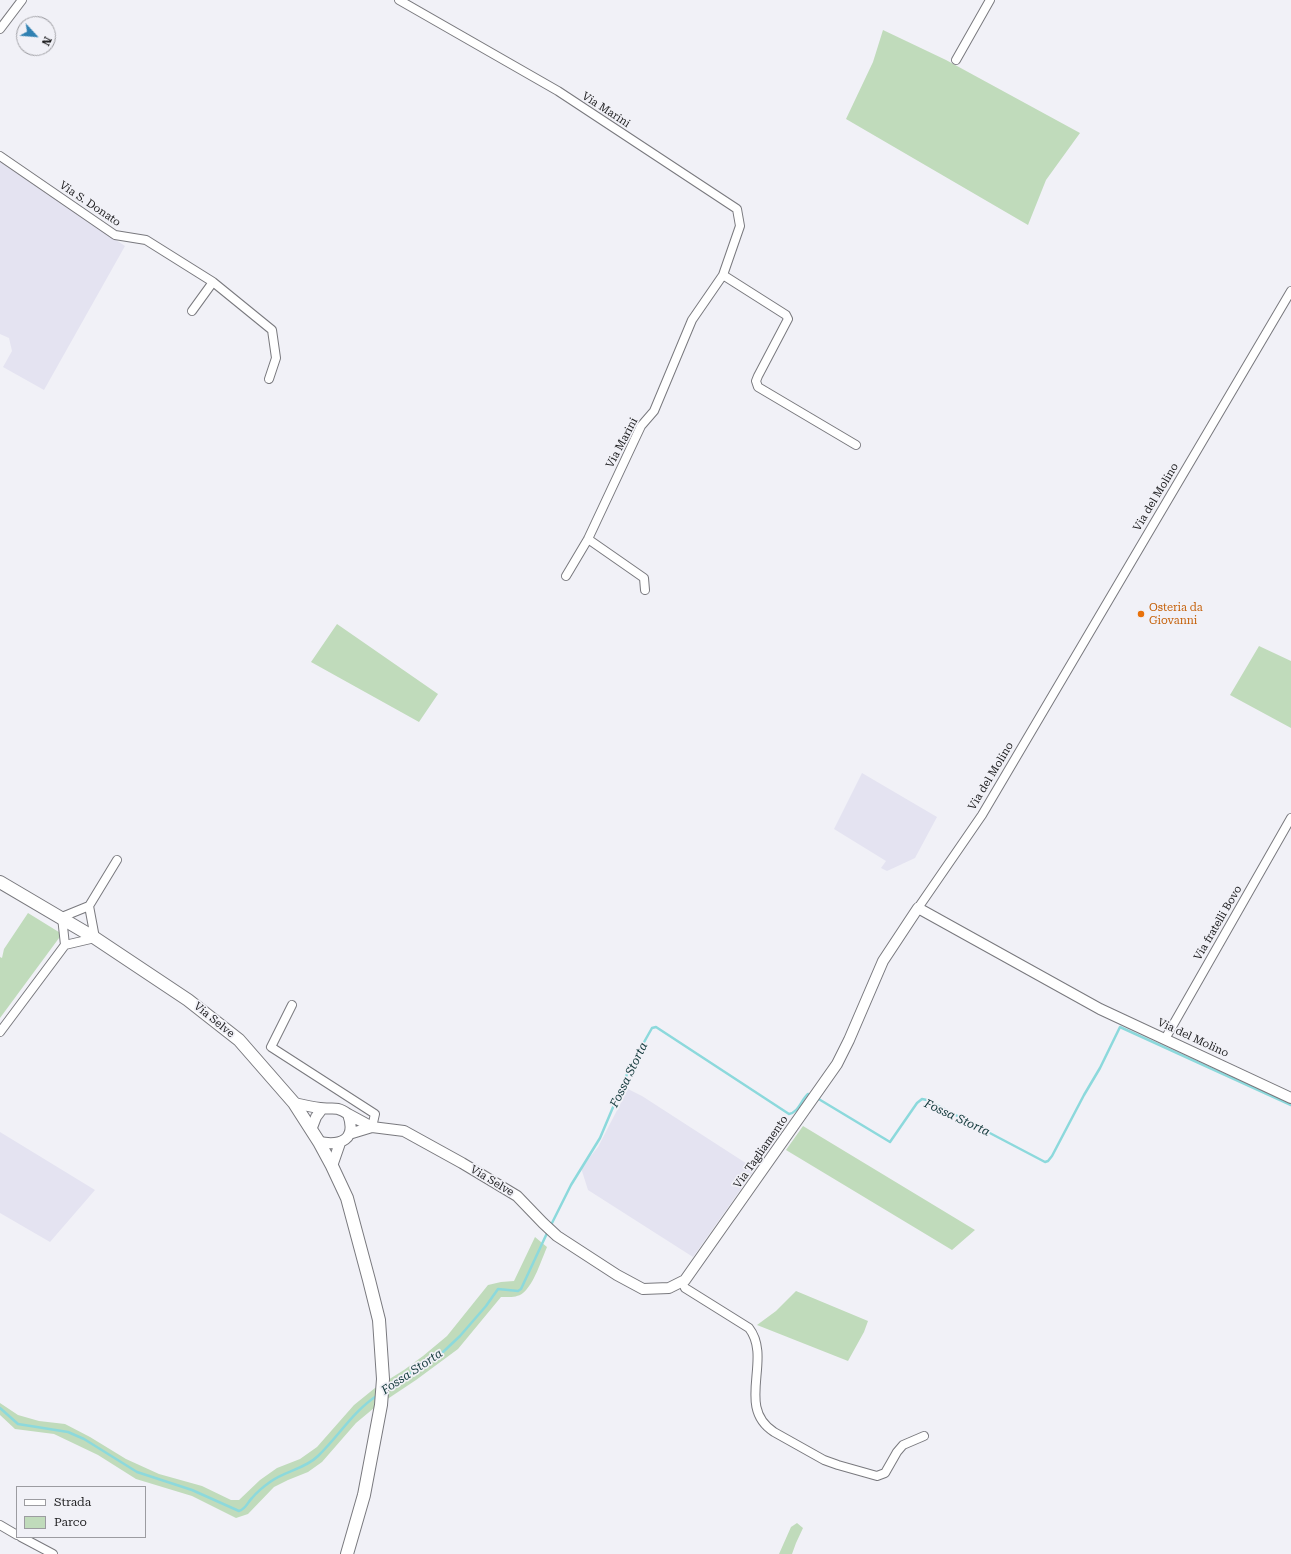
<!DOCTYPE html>
<html>
<head>
<meta charset="utf-8">
<style>
  body { margin:0 }
  #map { position:relative; width:1291px; height:1554px; overflow:hidden; background:#f1f1f7; font-family:"Roboto Serif",serif }
  canvas { display:block }
  .legend { position:absolute; left:16px; top:1486px; width:130px; height:52px; box-sizing:border-box; background:#f1f1f7; border:1px solid #9c9ca1; margin:0; padding:5px 7px; list-style:none; font-size:12px; color:#1d1d1f }
  .legend li { display:flex; align-items:center; gap:8px; height:20px }
  .legend b { width:20px; border:1px solid #9c9ca1 }
  .north { position:absolute; left:16px; top:16px; width:40px; height:40px; box-sizing:border-box; background:#f1f1f7; border:1px solid #9c9ca1; border-radius:50%; rotate:116deg; font-size:11px; font-weight:700; line-height:16px; text-align:center; color:#1d1d1f }
  .north::after { content:''; display:block; margin:auto; width:14px; height:18px; background:#3081b2; clip-path:polygon(50% 0,100% 100%,50% 72%,0 100%) }
</style>
</head>
<body>
<div id="map">
<canvas width="1291" height="1554"></canvas>
<ul class="legend">
<li><b style="height:5px;background:#fff"></b>Strada</li>
<li><b style="height:11px;background:#c0dbbb"></b>Parco</li>
</ul>
<div class="north">N</div>
</div>
<script>
const ctx = document.querySelector('canvas').getContext('2d');
ctx.lineJoin = 'round';
function fillPath(path, color) {
  ctx.fillStyle = color;
  ctx.fill(path, 'evenodd');
}
function stroke(path, color, width, dash) {
  ctx.strokeStyle = color;
  ctx.lineWidth = width;
  ctx.lineCap = dash ? 'butt' : 'round';
  ctx.setLineDash(dash || []);
  ctx.stroke(path);
}
function label(font, color, halo, rows, align = 'center') {
  ctx.font = font + ' "Roboto Serif",serif';
  ctx.lineWidth = 3.5;
  ctx.setLineDash([]);
  ctx.textBaseline = 'middle';
  ctx.strokeStyle = halo;
  ctx.fillStyle = color;
  for (const [text, x, y, turn = 0] of rows) {
    ctx.save();
    ctx.translate(x, y);
    ctx.rotate((+turn || 0) * Math.PI / 180);
    ctx.textAlign = isNaN(turn) ? turn : align;
    if (halo) ctx.strokeText(text, 0, 0);
    ctx.fillText(text, 0, 0);
    ctx.restore();
  }
}
fillPath(new Path2D(`
  M0,162L125,246L44,390L3,367L12,351L9,338L0,334Z
  M862,773L937,817L915,858L887,871L881,868L886,861L834,829Z
  M628,1089L642,1096L755,1169L693,1257L588,1190L581,1168L598,1147Z
  M0,1132L95,1190L50,1242L0,1213Z`), '#e4e3f1');
fillPath(new Path2D(`
  M883,30L946,60L1080,133L1046,180L1028,225L846,119L873,62Z
  M337,624L438,694L419,722L311,662Z
  M1259,646L1291,661V728L1230,695Z
  M28,913L62,934L0,1018V957L2,958L4,949Z
  M803,1126L975,1230L952,1250L786,1150Z
  M535,1237L547,1247C541,1261 534,1284 523,1293C517,1298 508,1297 501,1297L458,1349L416,1380L374,1408L356,1423L322,1462L308,1472L288,1480L274,1487L248,1514L236,1518L192,1496L136,1479L98,1455L54,1434L15,1429L0,1415V1403L18,1415L39,1421L65,1424L90,1437L126,1459L159,1474L202,1486L231,1500H239L260,1480L277,1468L300,1459L317,1447L354,1405L375,1388L404,1370L423,1356L447,1336L488,1285L501,1282L514,1281Z
  M796,1291L868,1321L864,1332L848,1361L757,1325L776,1311Z
  M797,1523L803,1528L796,1543L792,1554H779L791,1527Z`), '#c0dbbb');
stroke(new Path2D(`
  M817,1098L890,1142L917,1103L922,1099L927,1100L1045,1162L1048,1161L1052,1156L1084,1095L1100,1068L1120,1027L1291,1105
  M550,1227L571,1185L600,1138L630,1067L652,1028L656,1027L789,1114C799,1112 801,1100 808,1094L813,1095
  M387,1389L443,1352L460,1336L486,1306L498,1289L518,1291L521,1289L548,1231
  M0,1408L18,1424L68,1432L84,1439L137,1472L192,1490L239,1511C246,1509 247,1503 252,1498C257,1492 263,1487 270,1482C285,1471 305,1469 318,1456C339,1436 353,1411 378,1395`), '#8cd9dc', 2.5);
const minor = new Path2D(`
  M399,0L558,91L737,209L740,226L723,275L692,320L654,411L641,426L588,539L566,576
  M0,29L22,0
  M956,60L990,0
  M0,156L115,235L146,240L213,282L272,330L276,358L269,379
  M723,275L786,315L788,319L758,376L756,381L758,387L856,445
  M192,311L213,282
  M588,539L644,578L645,590
  M918,908L982,815L1291,291
  M65,945L62,917L89,906L117,860
  M292,1005L271,1047L375,1114L372,1127
  M0,1032L65,945L95,938L89,906
  M1165,1039L1291,818
  M682,1282L685,1288L749,1328C773,1359 735,1407 774,1432L824,1460L838,1465L877,1476L885,1473L897,1452L903,1445L924,1436
  M0,1525L17,1535
  M21,1537L53,1554`);
const tertiary = new Path2D(`
  M294,1103C303,1105 312,1107 320,1108C332,1110 335,1105 348,1114C357,1140 341,1146 319,1142
  M348,1114L372,1127L404,1131L462,1163L517,1196L543,1223L557,1236L617,1275L643,1289L669,1288L685,1280L837,1064L849,1040L883,961L918,908L1100,1009L1291,1098
  M311,1130L316,1117L322,1109
  M349,1134L372,1127
  M332,1166L340,1143`);
const secondary = new Path2D(`
  M0,882L95,938L188,1000L239,1040L294,1103L319,1142L332,1166L347,1198L369,1280L379,1320L383,1379L381,1405L364,1495L347,1554`);
stroke(minor, '#79797e', 10);
stroke(tertiary, '#79797e', 12);
stroke(secondary, '#79797e', 14);
stroke(minor, '#fff', 8);
stroke(tertiary, '#fff', 10);
stroke(secondary, '#fff', 12);
for (const [x, y, r, color] of [
  [1141,614,4,"#e8710a"]
]) {
  const dot = new Path2D();
  dot.arc(x, y, r, 0, 2 * Math.PI);
  ctx.fillStyle = color;
  ctx.fill(dot);
  stroke(dot, '#f1f1f7', 1.5);
}
label('11px', '#1d1d1f', '#f1f1f7', [
  ["Via Marini",606,110,33],
  ["Via S. Donato",90,204,34],
  ["Via Marini",622,443,-62],
  ["Via del Molino",1156,497,-59],
  ["Via del Molino",991,776,-59],
  ["Via fratelli Bovo",1218,923,-60],
  ["Via Selve",214,1020,39],
  ["Via del Molino",1193,1038,25],
  ["Via Tagliamento",761,1152,-55],
  ["Via Selve",492,1181,31]
]);
label('11px', '#c56008', '#f1f1f7', [
  ["Osteria da",1149,608],
  ["Giovanni",1149,621]
], 'left');
label('italic 12px', '#13393b', '#f1f1f7', [
  ["Fossa Storta",629,1075,-64],
  ["Fossa Storta",957,1118,25],
  ["Fossa Storta",412,1372,-34]
]);
</script>
</body>
</html>
